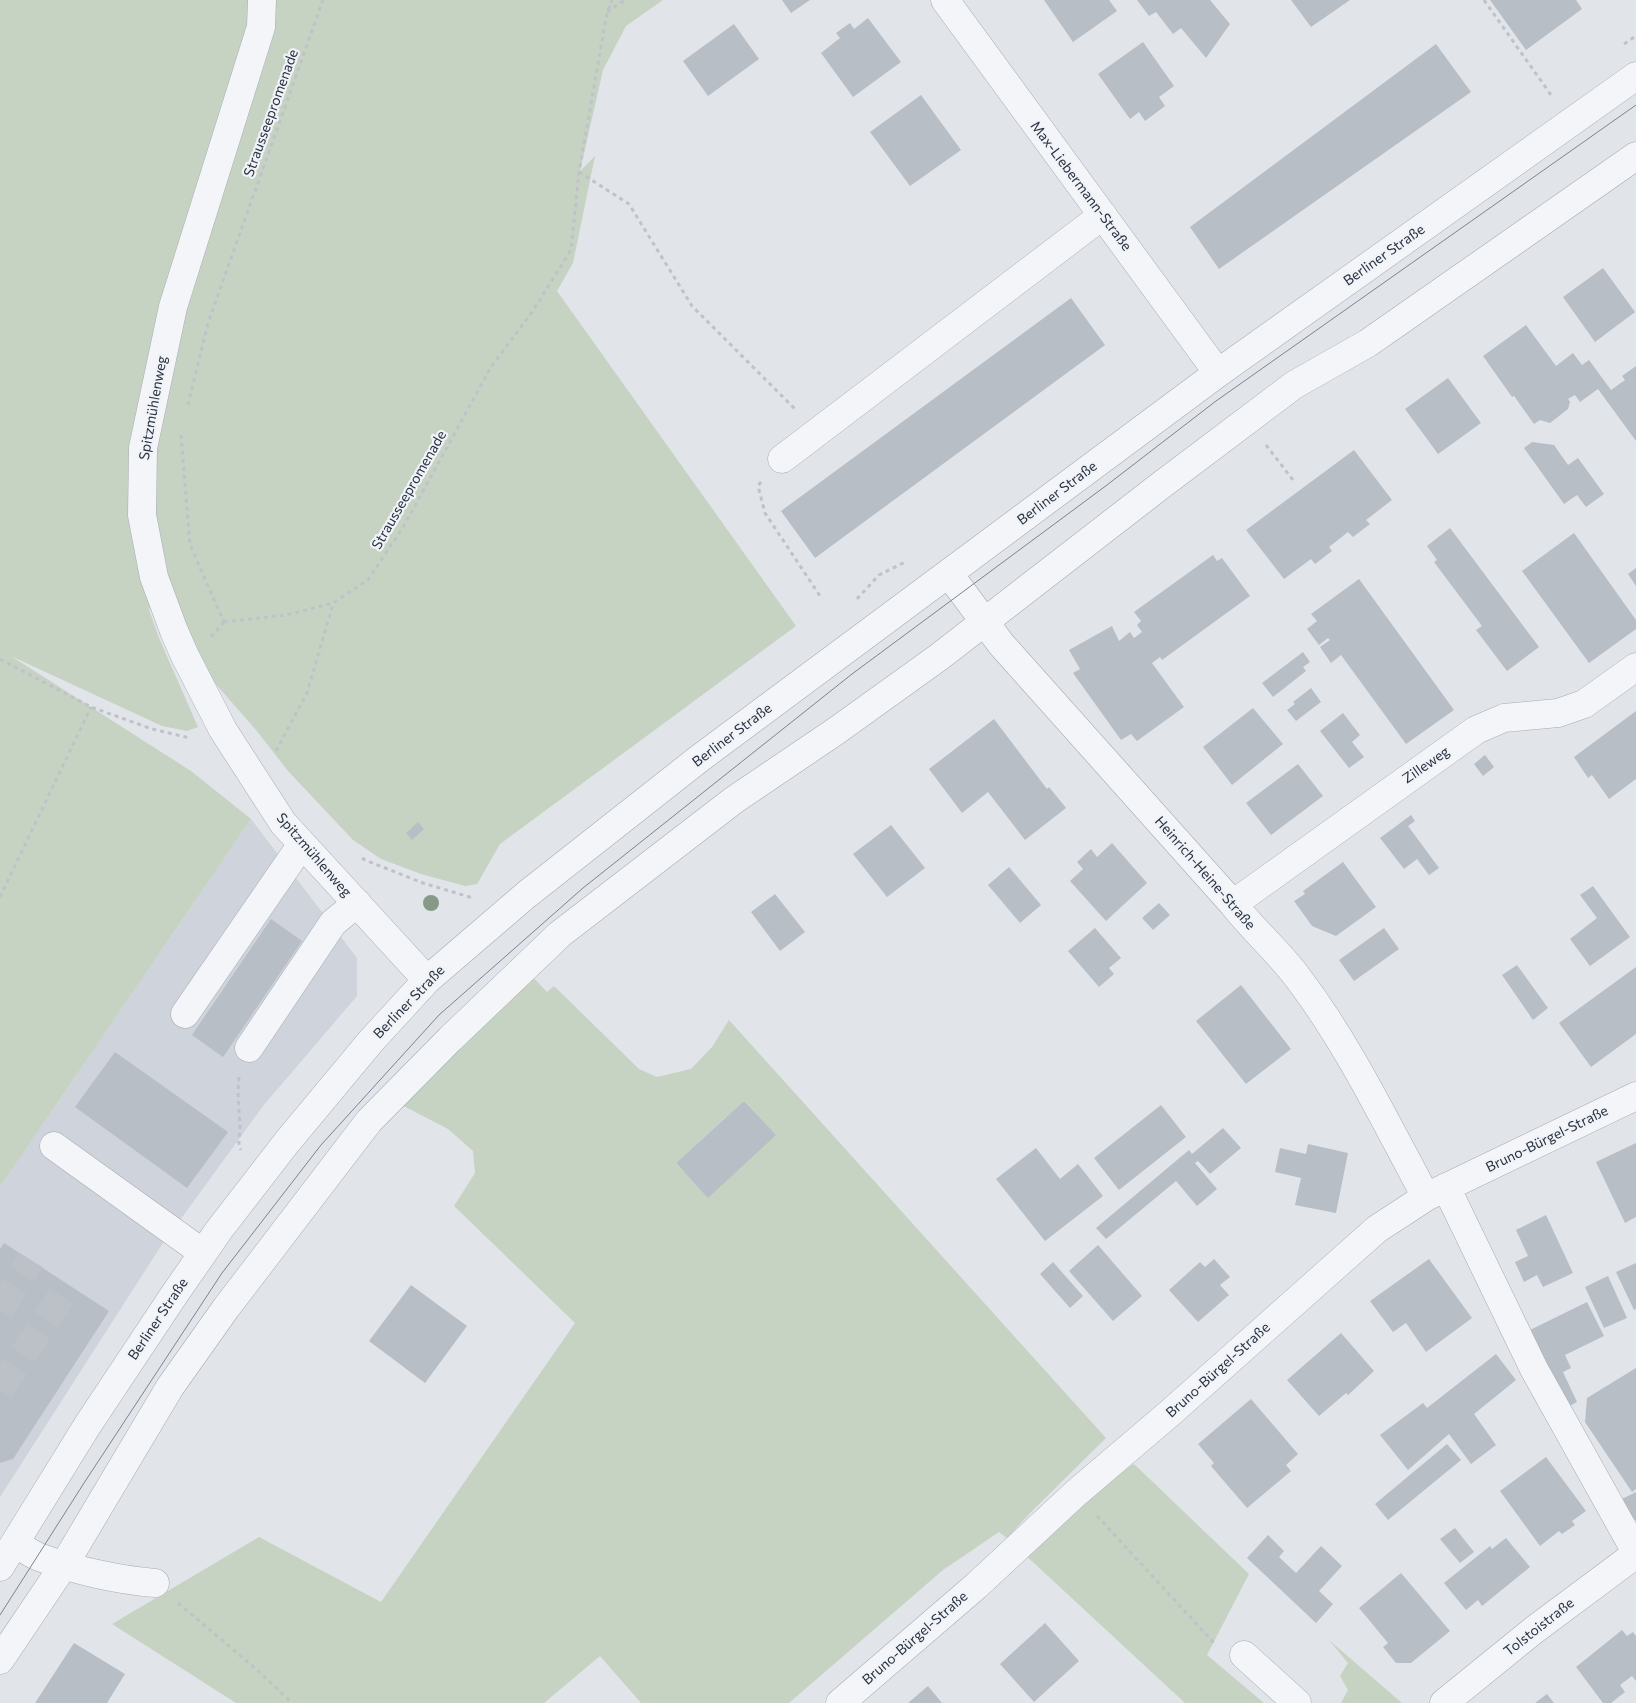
<!DOCTYPE html>
<html>
<head>
<meta charset="utf-8">
<style>
  body { margin:0 }
  canvas { display:block; background:#e1e4e9 }
</style>
</head>
<body>
<canvas width="1636" height="1703"></canvas>
<script>
const ctx = document.querySelector('canvas').getContext('2d');
ctx.lineJoin = 'round';
function fillPath(path, color) {
  ctx.fillStyle = color;
  ctx.fill(path, 'evenodd');
}
function stroke(path, color, width, dash) {
  ctx.strokeStyle = color;
  ctx.lineWidth = width;
  ctx.lineCap = dash ? 'butt' : 'round';
  ctx.setLineDash(dash || []);
  ctx.stroke(path);
}
function label(font, color, halo, rows, align = 'center') {
  ctx.font = font + ' Commissioner,sans-serif';
  ctx.lineWidth = 4.5;
  ctx.setLineDash([]);
  ctx.textBaseline = 'middle';
  ctx.strokeStyle = halo;
  ctx.fillStyle = color;
  for (const [text, x, y, turn = 0] of rows) {
    ctx.save();
    ctx.translate(x, y);
    ctx.rotate((+turn || 0) * Math.PI / 180);
    ctx.textAlign = isNaN(turn) ? turn : align;
    if (halo) ctx.strokeText(text, 0, 0);
    ctx.fillText(text, 0, 0);
    ctx.restore();
  }
}
fillPath(new Path2D(`
  M251,819L357,958V996L263,1106L159,1249L0,1497V1187Z`), '#cfd3db');
fillPath(new Path2D(`
  M0,0H663L626,26L603,70L580,171L595,156L573,263L557,291L796,626L500,844L477,884L465,886L421,874L381,859L353,840L288,771L256,730L148,607L159,638L198,727L187,731L162,726L11,656L191,771L251,819L0,1187Z
  M527,971L547,992L554,986L639,1069L657,1077L691,1069L712,1047L729,1020L1106,1438L1034,1509L1007,1538L999,1532L943,1570L789,1703H641L600,1656L544,1703H236L112,1624L259,1537L381,1602L575,1323L454,1206L475,1173L473,1151L448,1129L394,1101ZM744,1101L775,1135L684,1172L676,1163Z
  M1134,1464L1249,1574L1207,1655L1264,1703H1185L1022,1552L1098,1486Z
  M1329,1640L1402,1703H1341L1348,1690L1340,1676L1348,1663Z`), '#c7d3c2');
fillPath(new Path2D(`
  M782,0H810L791,13Z
  M1044,0H1109L1117,11L1073,42Z
  M1137,0H1210L1230,24L1206,58L1181,28L1173,34L1156,12L1149,16Z
  M1291,0H1350L1311,27Z
  M1490,0H1576L1582,9L1526,50Z
  M868,18L901,62L853,97L821,53L840,38L836,33L850,23L854,29Z
  M734,24L759,59L708,96L683,61Z
  M1143,42L1174,86L1159,97L1165,106L1145,121L1139,112L1130,119L1098,74Z
  M1436,44L1471,92L1219,269L1190,227Z
  M921,95L961,150L910,186L870,132Z
  M1603,268L1635,312L1595,342L1563,297Z
  M1071,298L1105,345L815,558L781,511Z
  M1526,325L1556,366L1573,353L1582,365L1589,360L1611,390L1625,380L1622,376L1636,366V441L1598,389L1580,402L1575,395L1568,399L1570,402L1568,409L1550,423L1540,420L1534,424L1514,396L1512,397L1483,356Z
  M1448,378L1481,423L1438,454L1405,409Z
  M1532,442L1554,445L1568,465L1578,458L1604,494L1586,507L1577,495L1564,504L1524,448Z
  M1354,450L1392,500L1366,520L1370,524L1353,537L1348,532L1329,547L1332,551L1315,564L1311,559L1284,579L1246,530Z
  M1450,528L1539,647L1507,671L1476,630L1482,626L1434,562L1437,560L1427,546Z
  M1574,533L1636,620V629L1589,663L1522,571Z
  M1213,555L1217,561L1222,558L1250,596L1162,660L1160,657L1152,663L1184,707L1137,741L1131,734L1121,740L1073,673L1080,669L1069,650L1112,626L1119,641L1130,632L1134,638L1142,632L1137,625L1141,621L1134,612Z
  M1636,568V586L1628,574Z
  M1359,579L1454,710L1406,744L1341,655L1331,663L1320,647L1330,640L1328,638L1319,645L1307,629L1317,621L1311,614Z
  M1303,652L1310,662L1303,667L1306,671L1273,697L1262,683Z
  M1311,688L1321,702L1296,721L1287,710L1295,704L1293,702Z
  M1253,708L1283,744L1232,785L1203,747Z
  M1636,711V779L1609,799L1592,775L1588,778L1574,757Z
  M1343,713L1360,735L1352,742L1364,757L1349,768L1320,731Z
  M994,719L1047,789L1049,787L1066,808L1025,840L988,792L962,813L929,769Z
  M1485,755L1494,767L1483,776L1474,764Z
  M1298,764L1323,796L1271,835L1246,803Z
  M1411,815L1415,821L1408,826L1439,868L1429,875L1417,859L1404,869L1380,838Z
  M418,822L424,829L412,840L406,833Z
  M891,825L925,868L887,897L853,854Z
  M1112,843L1147,883L1106,921L1070,881L1083,869L1077,862L1091,849L1097,857Z
  M1343,862L1376,907L1336,936L1312,926L1294,901L1305,894L1303,891Z
  M1009,867L1041,905L1020,923L988,885Z
  M1593,886L1630,937L1590,966L1570,939L1597,918L1580,895Z
  M775,894L805,932L780,951L751,912Z
  M1159,903L1170,915L1153,930L1142,918Z
  M271,919L302,941L223,1057L192,1035Z
  M1095,928L1121,958L1109,968L1114,974L1099,987L1068,951Z
  M1384,928L1399,949L1354,981L1339,960Z
  M1517,965L1548,1008L1533,1020L1502,975Z
  M1636,967V1034L1591,1067L1559,1023Z
  M1241,985L1291,1049L1246,1084L1196,1021Z
  M115,1052L228,1132L187,1188L75,1107Z
  M744,1101L776,1135L708,1198L676,1163Z
  M1161,1105L1186,1137L1119,1190L1094,1158Z
  M1223,1128L1241,1148L1210,1174L1198,1161L1195,1163L1217,1189L1197,1206L1176,1181L1106,1239L1096,1228L1189,1150L1192,1154Z
  M1636,1143V1217L1625,1223L1596,1162Z
  M1308,1144L1348,1153L1336,1213L1295,1205L1301,1178L1275,1172L1280,1148L1306,1154Z
  M1036,1148L1060,1179L1078,1164L1103,1196L1045,1241L996,1179Z
  M1546,1215L1573,1273L1543,1287L1537,1275L1524,1282L1515,1262L1528,1256L1516,1230Z
  M4,1243L109,1311L13,1459L0,1463V1249Z
  M1098,1245L1142,1296L1113,1321L1069,1271Z
  M1214,1259L1230,1277L1220,1285L1229,1295L1198,1322L1169,1290L1200,1262L1205,1267Z
  M1429,1259L1472,1318L1426,1352L1406,1323L1393,1332L1370,1301Z
  M1053,1262L1083,1296L1070,1308L1040,1274Z
  M1636,1263V1309L1634,1310L1616,1272Z
  M1608,1276L1627,1318L1604,1328L1585,1287Z
  M411,1285L467,1326L425,1383L369,1341Z
  M1587,1302L1604,1336L1565,1355L1571,1368L1563,1372L1577,1402L1562,1410L1541,1367L1547,1364L1530,1330Z
  M1341,1333L1374,1371L1348,1395L1346,1393L1319,1416L1287,1380Z
  M1496,1354L1516,1380L1474,1414L1496,1445L1471,1464L1449,1434L1408,1470L1380,1435L1423,1403L1427,1408Z
  M1636,1368V1489L1632,1492L1585,1422L1587,1398Z
  M1251,1399L1298,1454L1286,1465L1291,1471L1247,1508L1211,1466L1214,1463L1198,1444Z
  M1447,1444L1461,1460L1388,1520L1375,1504Z
  M1546,1457L1586,1511L1572,1521L1575,1525L1562,1534L1559,1531L1540,1546L1500,1491Z
  M1636,1492V1520L1629,1523L1618,1501Z
  M1455,1528L1474,1552L1460,1563L1440,1539Z
  M1268,1535L1284,1551L1279,1557L1296,1573L1321,1546L1342,1566L1319,1591L1333,1604L1316,1623L1247,1558Z
  M1506,1538L1530,1567L1482,1606L1478,1600L1466,1610L1444,1583L1490,1546L1492,1549Z
  M1401,1573L1450,1631L1411,1663H1396L1383,1647L1388,1643L1359,1608Z
  M1045,1623L1079,1661L1034,1702L1000,1664Z
  M1622,1630L1627,1636L1633,1632L1636,1636V1681L1632,1676L1620,1685L1625,1692L1611,1703H1603L1576,1667Z
  M74,1643L125,1674L107,1703H35Z
  M928,1686L942,1703H908Z
  M1547,1694L1554,1703H1535Z`), '#b8bec6');
stroke(new Path2D(`
  M0,1310L31,1260
  M0,1390L69,1285`), '#bcc0c7', 28, [28, 14]);
const minor = new Path2D(`
  M262,0L261,27L173,307L143,448L142,515L154,577L174,631L185,656L223,730L283,823L427,980
  M945,0L1218,373
  M782,459L1103,215
  M949,574L1001,644L1233,904C1253,930 1279,952 1298,978C1349,1045 1386,1123 1426,1197
  M1233,904L1476,730L1504,718L1558,713L1584,704L1636,667
  M185,1014L302,844
  M249,1048L333,923L357,903
  M54,1146L203,1253
  M1446,1187L1534,1369L1636,1552
  M15,1543C23,1548 31,1554 39,1557C73,1570 118,1580 155,1583
  M0,1567L87,1426L174,1295L219,1230L287,1142L371,1041L427,980L526,895L700,758L1218,373L1636,76
  M1244,1655L1297,1703
  M0,1660L64,1565L170,1387L226,1308L369,1121L450,1039L560,934L734,800L836,731L939,657L1160,486L1294,385L1368,343L1636,156
  M840,1703L976,1586L1076,1493L1170,1413L1377,1229L1426,1197L1636,1096
  M1444,1703L1534,1630L1636,1554`);
stroke(minor, '#a6abb3', 29);
stroke(new Path2D(`
  M1484,0L1551,95
  M607,12L625,0
  M1624,44L1636,36
  M579,172L629,204L692,306L795,409
  M188,405L208,323L323,0
  M181,435L190,545L224,622
  M1266,445L1293,480
  M761,482L758,486L765,513L822,599
  M857,599L879,575L907,561
  M224,622L286,615L333,603L368,580L405,524L491,367L532,312L571,250L579,172L607,13L612,0
  M211,637L224,622
  M0,659L91,707L152,729L190,738
  M276,751L307,693L333,604
  M362,858L365,860L423,883L473,898
  M0,897L91,707
  M239,1077C237,1094 239,1109 240,1126C240,1134 237,1143 241,1150
  M1097,1516L1215,1644
  M178,1603L256,1669L292,1703`), '#bfc2c8', 3, [4, 4]);
stroke(minor, '#f4f5f8', 28);
stroke(new Path2D(`
  M0,1615L84,1483L222,1273L321,1145L439,1015L583,888L852,674L1107,485L1216,401L1636,105`), '#7a8493', 1);
ctx.fillStyle = '#879a87';
for (const [x, y] of [
  [431,903]
]) {
  ctx.beginPath();
  ctx.arc(x, y, 8, 0, 2 * Math.PI);
  ctx.fill();
}
label('14px', '#293241', '#f0f3f7', [
  ["Strausseepromenade",271,113,-70],
  ["Max-Liebermann-Straße",1081,186,53],
  ["Berliner Straße",1384,255,-35],
  ["Spitzmühlenweg",153,408,-80],
  ["Strausseepromenade",409,490,-60],
  ["Berliner Straße",1057,493,-37],
  ["Berliner Straße",732,735,-37],
  ["Zilleweg",1426,765,-35],
  ["Spitzmühlenweg",314,855,49],
  ["Heinrich-Heine-Straße",1205,873,49],
  ["Berliner Straße",409,1002,-46],
  ["Bruno-Bürgel-Straße",1547,1139,-26],
  ["Berliner Straße",158,1319,-56],
  ["Bruno-Bürgel-Straße",1218,1370,-42],
  ["Tolstoistraße",1539,1627,-38],
  ["Bruno-Bürgel-Straße",915,1638,-41]
]);
</script>
</body>
</html>
